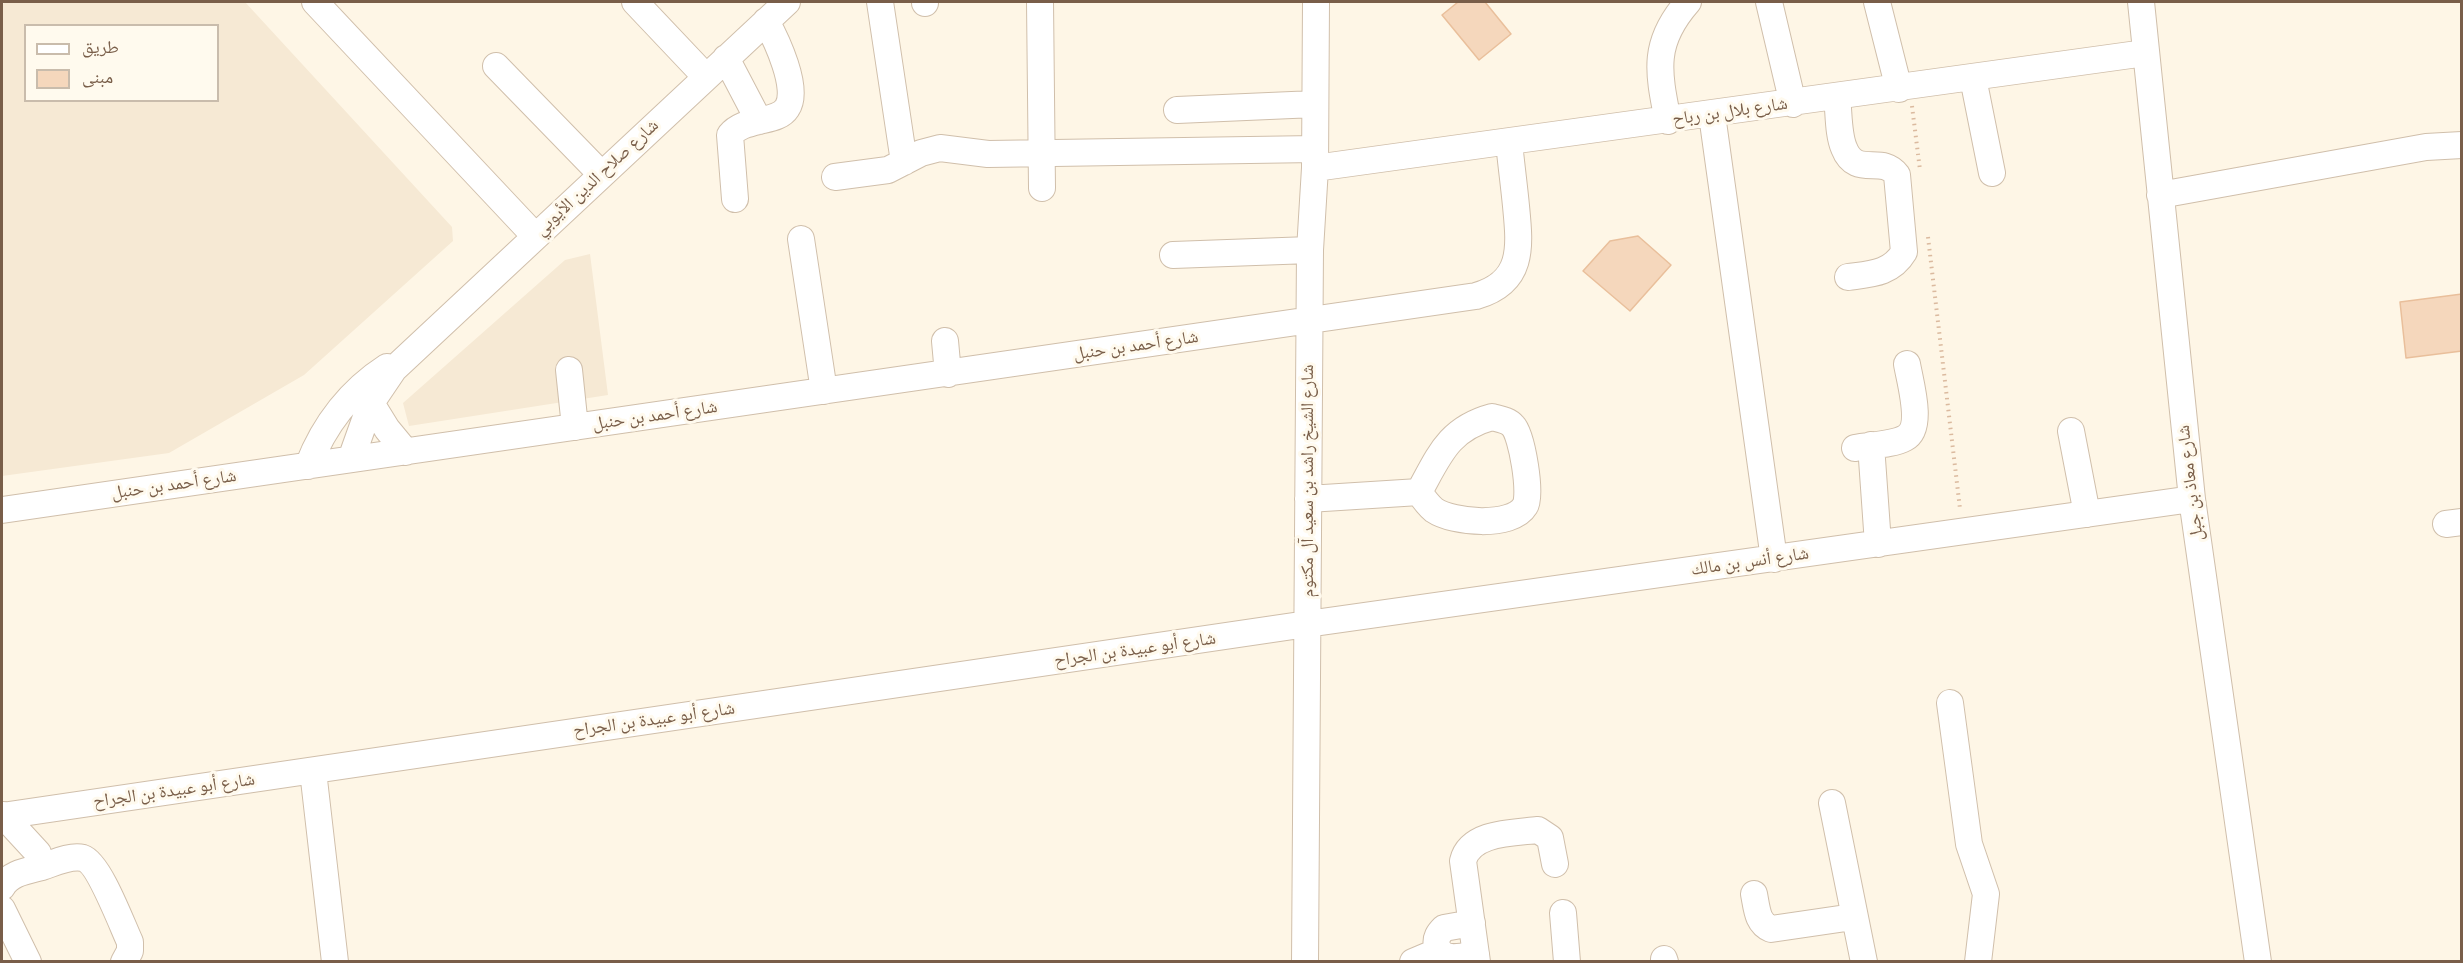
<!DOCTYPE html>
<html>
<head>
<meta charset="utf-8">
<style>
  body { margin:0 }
  #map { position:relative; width:2463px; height:963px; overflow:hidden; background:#fef6e6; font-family:Signika,"Noto Naskh Arabic",sans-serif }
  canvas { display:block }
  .frame { position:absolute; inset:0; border:3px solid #795e49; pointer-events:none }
  .legend { position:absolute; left:24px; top:24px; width:195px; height:78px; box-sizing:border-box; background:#fffaee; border:2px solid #c9bcac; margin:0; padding:8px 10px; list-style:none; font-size:18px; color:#795e49 }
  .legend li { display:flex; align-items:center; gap:12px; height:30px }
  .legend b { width:30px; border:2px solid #c9bcac }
</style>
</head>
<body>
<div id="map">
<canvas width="2463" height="963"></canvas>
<div class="frame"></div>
<ul class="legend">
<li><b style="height:8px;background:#fff"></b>طريق</li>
<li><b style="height:16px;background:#f5d7bc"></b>مبنى</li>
</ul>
</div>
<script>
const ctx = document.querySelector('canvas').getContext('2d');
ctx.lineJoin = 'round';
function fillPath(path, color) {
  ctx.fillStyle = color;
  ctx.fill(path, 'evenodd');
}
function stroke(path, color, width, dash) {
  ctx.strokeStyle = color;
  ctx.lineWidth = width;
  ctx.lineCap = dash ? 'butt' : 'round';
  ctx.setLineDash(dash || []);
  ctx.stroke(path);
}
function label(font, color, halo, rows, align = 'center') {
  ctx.font = font + ' Signika,"Noto Naskh Arabic",sans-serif';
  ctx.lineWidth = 6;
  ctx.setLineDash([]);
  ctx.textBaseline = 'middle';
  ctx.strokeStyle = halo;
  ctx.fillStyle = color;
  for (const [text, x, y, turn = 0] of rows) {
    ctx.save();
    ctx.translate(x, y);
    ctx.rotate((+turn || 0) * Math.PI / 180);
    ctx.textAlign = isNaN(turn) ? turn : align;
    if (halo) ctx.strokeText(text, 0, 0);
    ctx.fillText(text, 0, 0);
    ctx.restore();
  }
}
fillPath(new Path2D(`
  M5,2H245L452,227L453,241L304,375L169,453L2,476V5ZM26,26H218V100H26Z
  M590,254L608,395L409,426L403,403L565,260Z`), '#f6e9d4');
const building = new Path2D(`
  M1458,2H1485L1511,34L1479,60L1442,15Z
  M1638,236L1671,265L1630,311L1583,271L1610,241Z
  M2462,294V351L2406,358L2400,302Z`);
fillPath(building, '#f5d7bc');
stroke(building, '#e9bf9b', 1.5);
const minor = new Path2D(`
  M315,2L535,236
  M635,2L706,77
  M880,2L904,162
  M925,2V3
  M1040,2L1042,188
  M1769,2L1793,104
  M1877,2L1899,89
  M2141,2L2192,499L2258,962
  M726,58L759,121
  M496,66L601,174
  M1973,78L1992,173
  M1837,97C1839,113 1838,134 1844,148C1856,179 1882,154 1897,175L1904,252C1891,274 1870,274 1848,277
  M1177,110L1315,104
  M1712,115L1774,559
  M1668,121C1658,71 1652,43 1688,2
  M1315,168L2145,53
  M835,177L888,170L921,153L940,148L988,154L1315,149
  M2160,195L2426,147L2462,145
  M735,199L730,135C738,125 751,123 763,120C772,118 782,116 787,108C800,89 776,39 766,21
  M801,239L824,391
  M1173,255L1310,250
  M945,341L948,374
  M569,370L575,427
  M371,403L387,429L406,452
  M1492,417C1499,419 1508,420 1513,426C1522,435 1532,496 1525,506C1512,528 1453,523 1434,510C1428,505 1423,498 1419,492C1439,456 1448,429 1492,417Z
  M2071,431L2087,514
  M1871,445L1878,544
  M1855,448C1870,445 1892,445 1905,438C1924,428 1910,382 1907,364
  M351,459L371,403L394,369L787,2
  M308,466C324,425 350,391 387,367
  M1308,499L1419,492
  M2,510L1476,296C1524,282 1520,247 1516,206C1514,185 1511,163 1509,142
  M2446,524L2462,522
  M1950,703L1969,844L1986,894L1978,962
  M313,771L335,962
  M1832,803L1864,962
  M3,815L38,853L42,867
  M2,816L1307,624L2192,499
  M2,887C10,873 27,871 42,867C54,863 70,855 83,858C99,863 122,925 130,942V951L124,962
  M1754,894C1757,909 1757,923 1771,929L1853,917
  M2,909L28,962
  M1563,913L1567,962
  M1472,923L1444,928C1439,933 1435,938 1437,946C1441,963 1464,956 1476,954
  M1664,959L1665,962
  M1305,962L1310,250L1315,168L1316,2
  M1413,962L1439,951
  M1477,962L1463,861C1470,832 1513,833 1538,830L1550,838L1555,864`);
stroke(minor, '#d0bfab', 28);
stroke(new Path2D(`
  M1912,106L1920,170
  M1928,237L1960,509`), '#dbba9f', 4, [1.5, 4.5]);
stroke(minor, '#fff', 26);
label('18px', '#795e49', '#fffaee', [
  ["شارع بلال بن رباح",1730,112,-8],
  ["شارع صلاح الدين الأيوبي",597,178,-43],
  ["شارع أحمد بن حنبل",1136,346,-8],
  ["شارع أحمد بن حنبل",655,416,-8],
  ["شارع الشيخ راشد بن سعيد آل مكتوم",1308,481,-90],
  ["شارع معاذ بن جبل",2191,483,-97],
  ["شارع أحمد بن حنبل",174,485,-8],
  ["شارع أنس بن مالك",1750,562,-8],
  ["شارع أبو عبيدة بن الجراح",1135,650,-8],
  ["شارع أبو عبيدة بن الجراح",654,720,-8],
  ["شارع أبو عبيدة بن الجراح",174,791,-8]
]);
</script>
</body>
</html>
